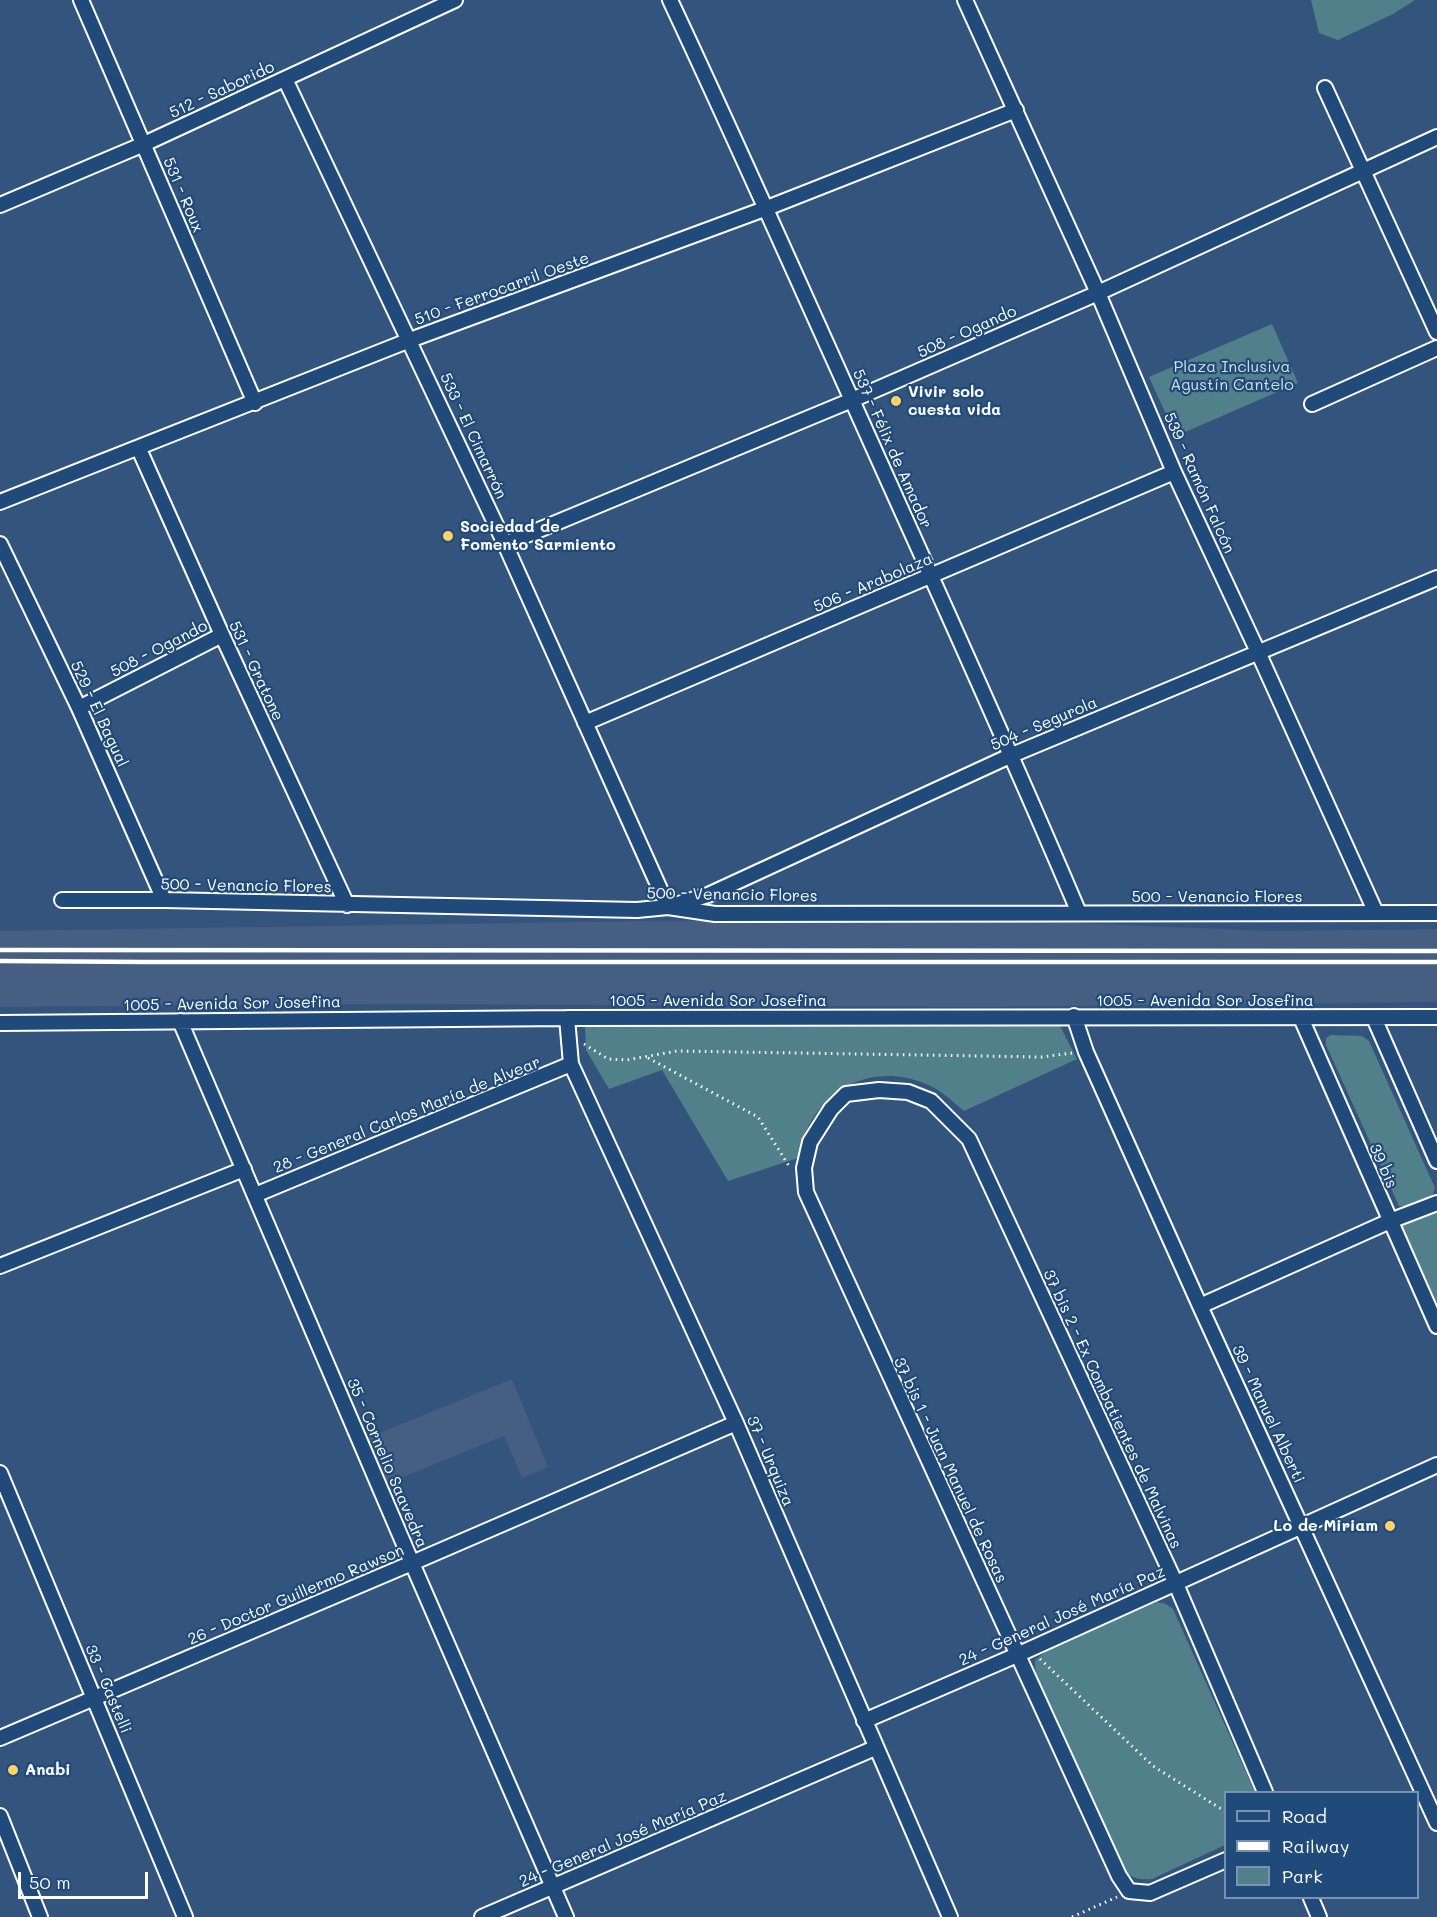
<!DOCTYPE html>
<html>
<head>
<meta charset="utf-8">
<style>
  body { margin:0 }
  #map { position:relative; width:1437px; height:1917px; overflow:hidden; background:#33547d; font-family:Mali,sans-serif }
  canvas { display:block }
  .legend { position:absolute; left:1224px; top:1791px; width:195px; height:108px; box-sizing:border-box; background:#1f4a7a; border:2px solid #7992af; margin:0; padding:8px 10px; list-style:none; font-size:18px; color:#fff }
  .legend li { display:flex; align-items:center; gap:12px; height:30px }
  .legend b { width:30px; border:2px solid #7992af }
  .scale { position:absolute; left:18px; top:1872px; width:130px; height:27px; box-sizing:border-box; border:3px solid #fff; border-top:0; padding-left:8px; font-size:18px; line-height:21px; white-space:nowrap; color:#fff; -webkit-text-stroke:4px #1f4a7a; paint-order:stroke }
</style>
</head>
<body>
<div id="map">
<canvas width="1437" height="1917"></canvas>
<ul class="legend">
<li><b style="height:8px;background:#1f4a7a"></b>Road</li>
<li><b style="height:8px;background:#fff"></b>Railway</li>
<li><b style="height:16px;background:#51808a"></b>Park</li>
</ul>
<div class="scale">50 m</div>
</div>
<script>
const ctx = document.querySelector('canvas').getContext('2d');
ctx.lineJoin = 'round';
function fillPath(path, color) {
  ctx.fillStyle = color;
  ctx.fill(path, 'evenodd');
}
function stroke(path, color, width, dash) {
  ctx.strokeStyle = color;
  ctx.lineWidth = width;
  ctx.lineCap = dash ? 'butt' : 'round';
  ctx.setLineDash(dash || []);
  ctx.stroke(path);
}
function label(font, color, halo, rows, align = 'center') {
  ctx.font = font + ' Mali,sans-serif';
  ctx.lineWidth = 4.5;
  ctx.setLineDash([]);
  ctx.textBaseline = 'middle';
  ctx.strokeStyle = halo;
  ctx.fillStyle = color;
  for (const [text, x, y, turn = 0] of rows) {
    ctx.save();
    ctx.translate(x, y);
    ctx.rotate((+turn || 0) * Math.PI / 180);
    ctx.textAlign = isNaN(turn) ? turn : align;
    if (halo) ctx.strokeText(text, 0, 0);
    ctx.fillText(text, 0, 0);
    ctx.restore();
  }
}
fillPath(new Path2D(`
  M646,921H1030L1270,931L1437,929V1002L980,1007L401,1004L0,1007V931Z
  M512,1379L548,1467L522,1478L504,1436L386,1484L367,1438Z`), '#455e82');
fillPath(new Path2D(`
  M1311,0H1415L1393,14L1338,40L1319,33Z
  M1272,324L1298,383L1176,436L1149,377Z
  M1059,1024L1077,1059L964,1111C953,1102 940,1089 926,1084C865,1059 809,1096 798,1158L728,1181L662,1070L609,1089L586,1050L585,1027Z
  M1331,1035L1362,1036L1369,1041L1435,1188L1432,1196L1407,1207L1399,1206L1326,1045V1038Z
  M1437,1210V1313L1399,1228L1404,1224Z
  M1157,1602L1166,1604L1173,1609L1255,1792H1226L1225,1845L1152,1879C1141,1880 1135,1879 1126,1873L1036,1678L1035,1660L1049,1649Z`), '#51808a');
const street = new Path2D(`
  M81,0L255,403
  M670,0C732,132 791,265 851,398C928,570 1006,740 1079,913
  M965,0L1098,293L1174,472L1258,652L1376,913
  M285,79L505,544L668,907L708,895L1012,755L1437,578
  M1325,88L1437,332
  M0,205L144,144L455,0
  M1312,404L1437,348
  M139,449L222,635L347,905
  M0,502L410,340L767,208L1016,110
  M0,544L79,708L164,900
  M505,544L852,400L1098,293L1437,137
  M79,708L222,635
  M585,723L1174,472
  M62,900H164L637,910L668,907L715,914L1437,913
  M1074,1016L1086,1052L1200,1306L1437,1823
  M567,1018L571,1064L736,1423L950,1917
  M1301,1018L1437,1326
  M1374,1018L1437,1161
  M180,1021L412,1563L566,1917
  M0,1023L567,1018L1437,1017
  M255,1195L571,1064
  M0,1266L244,1169
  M1200,1306L1390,1221L1437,1203
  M0,1473L185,1917
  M864,1721L1017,1655L1437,1465
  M0,1738L412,1563L736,1423
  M0,1816L40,1917
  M1226,1860L1150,1893L1129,1891L1119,1876L806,1192L804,1168L810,1142L831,1109L846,1094L879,1090L908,1092L931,1101L969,1139L1176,1584L1265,1792
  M1311,1898L1319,1917
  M482,1917L875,1748`);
stroke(street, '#fff', 18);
stroke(new Path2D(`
  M584,1044L608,1059L627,1060L677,1051L1042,1057L1072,1053
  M648,1058L758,1117L789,1166
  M1040,1659L1153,1766L1226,1812
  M1072,1917L1117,1897`), '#fff', 3, [1.5, 4.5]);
stroke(street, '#1f4a7a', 14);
stroke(new Path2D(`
  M0,950L1437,951
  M0,961L145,962H1437`), '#fff', 4.5);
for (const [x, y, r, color] of [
  [896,401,6,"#ffd166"],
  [448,536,6,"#ffd166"],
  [1390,1526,6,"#ffd166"],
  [13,1770,6,"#ffd166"]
]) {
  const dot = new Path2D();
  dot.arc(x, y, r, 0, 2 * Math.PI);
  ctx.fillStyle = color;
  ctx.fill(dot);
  stroke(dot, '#1f4a7a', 2);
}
label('16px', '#fff', '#1f4a7a', [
  ["512 - Saborido",222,90,-25],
  ["531 - Roux",183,195,67],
  ["510 - Ferrocarril Oeste",502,289,-20],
  ["508 - Ogando",967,332,-24],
  ["533 - El Cimarrón",473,436,65],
  ["537 - Félix de Amador",892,449,66],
  ["539 - Ramón Falcón",1199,483,66],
  ["506 - Arabolaza",873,583,-23],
  ["508 - Ogando",159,649,-27],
  ["531 - Gratone",256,671,65],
  ["529 - El Bagual",99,714,65],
  ["504 - Segurola",1044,724,-23],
  ["500 - Venancio Flores",246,886,1],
  ["500 - Venancio Flores",732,895,1],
  ["500 - Venancio Flores",1217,897],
  ["1005 - Avenida Sor Josefina",718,1001],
  ["1005 - Avenida Sor Josefina",1205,1001],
  ["1005 - Avenida Sor Josefina",232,1004,-1],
  ["28 - General Carlos María de Alvear",407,1115,-22],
  ["39 bis",1383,1166,66],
  ["37 bis 2 - Ex Combatientes de Malvinas",1112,1409,65],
  ["39 - Manuel Alberti",1268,1414,65],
  ["37 - Urquiza",770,1461,67],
  ["35 - Cornelio Saavedra",387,1463,67],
  ["37 bis 1 - Juan Manuel de Rosas",950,1470,65],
  ["26 - Doctor Guillermo Rawson",296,1595,-23],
  ["24 - General José María Paz",1062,1616,-24],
  ["33 - Castelli",108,1689,67],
  ["24 - General José María Paz",623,1839,-23]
]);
label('16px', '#d4dfe2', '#1f4a7a', [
  ["Plaza Inclusiva",1232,367],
  ["Agustín Cantelo",1232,385]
]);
label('bold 16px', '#fff', '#1f4a7a', [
  ["Vivir solo",908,392],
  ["cuesta vida",908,410],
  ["Sociedad de",460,527],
  ["Fomento Sarmiento",460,545],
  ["Lo de Miriam",1378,1526,"right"],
  ["Anabi",25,1770]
], 'left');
</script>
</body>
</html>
